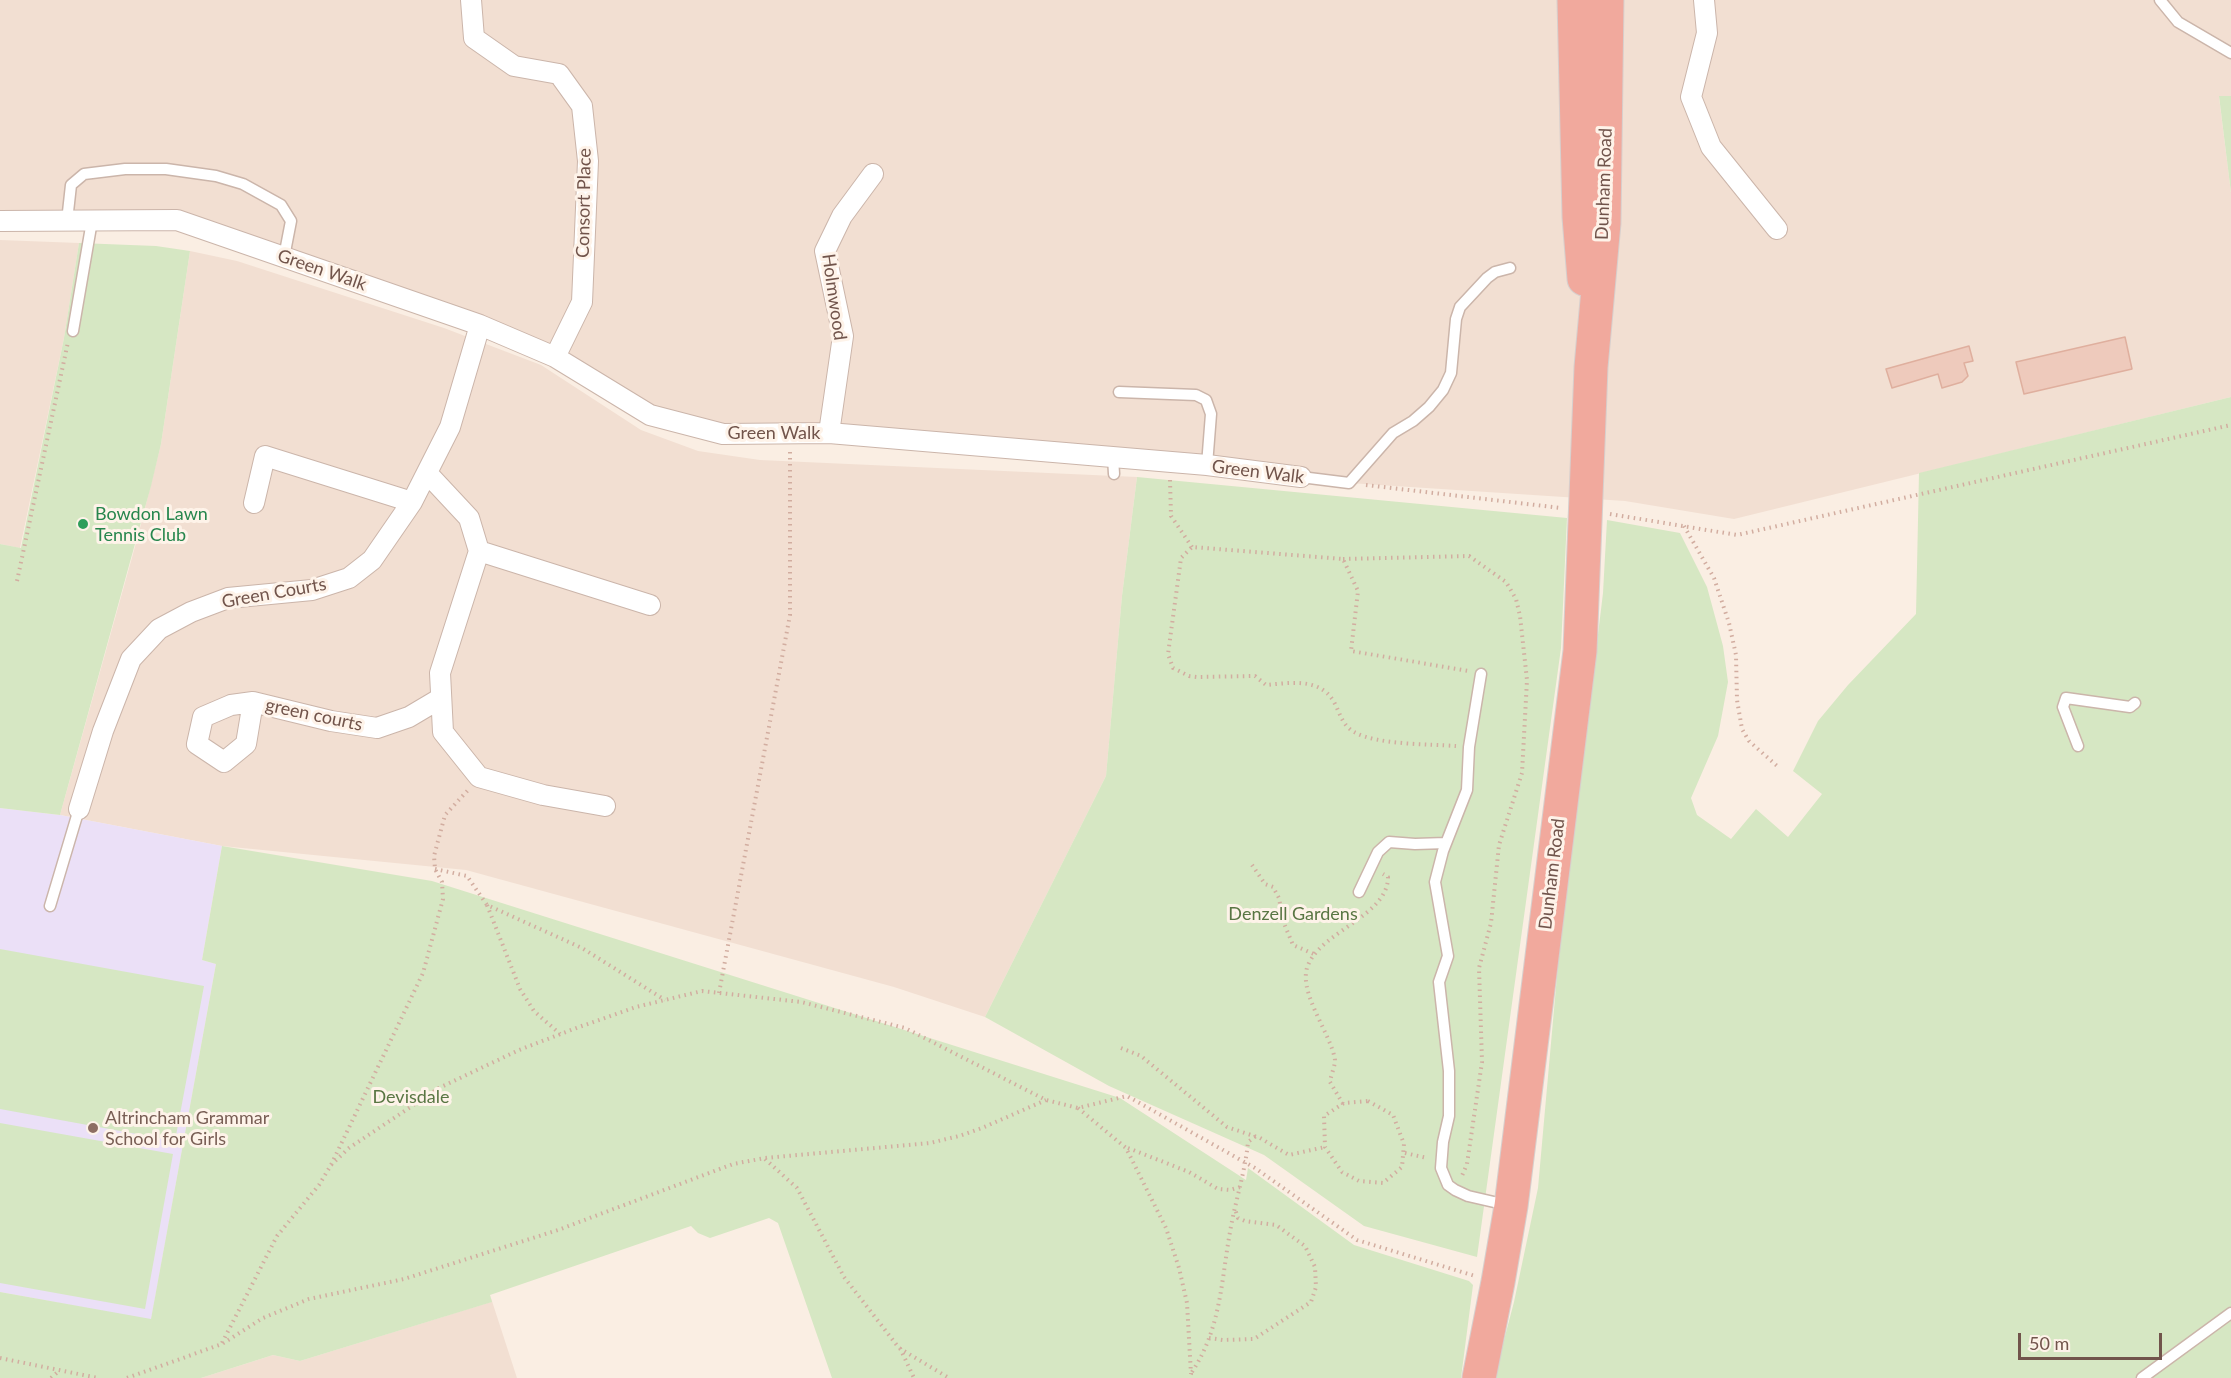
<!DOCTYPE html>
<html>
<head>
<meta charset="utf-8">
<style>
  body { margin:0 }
  #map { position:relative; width:2231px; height:1378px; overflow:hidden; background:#faeee3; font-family:Lato,sans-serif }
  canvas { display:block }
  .scale { position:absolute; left:2018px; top:1333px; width:144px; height:27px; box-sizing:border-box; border:3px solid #71544b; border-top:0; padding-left:8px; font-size:18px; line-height:21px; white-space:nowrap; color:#71544b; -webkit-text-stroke:4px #fef3e9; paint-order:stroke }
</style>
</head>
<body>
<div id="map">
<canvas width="2231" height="1378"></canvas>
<div class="scale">50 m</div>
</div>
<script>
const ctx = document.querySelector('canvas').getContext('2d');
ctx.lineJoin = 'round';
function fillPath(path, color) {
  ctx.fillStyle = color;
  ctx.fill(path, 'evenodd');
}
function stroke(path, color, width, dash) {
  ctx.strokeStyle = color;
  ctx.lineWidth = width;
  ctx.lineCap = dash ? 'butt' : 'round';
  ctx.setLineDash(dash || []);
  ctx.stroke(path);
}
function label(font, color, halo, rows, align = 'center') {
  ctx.font = font + ' Lato,sans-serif';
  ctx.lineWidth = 6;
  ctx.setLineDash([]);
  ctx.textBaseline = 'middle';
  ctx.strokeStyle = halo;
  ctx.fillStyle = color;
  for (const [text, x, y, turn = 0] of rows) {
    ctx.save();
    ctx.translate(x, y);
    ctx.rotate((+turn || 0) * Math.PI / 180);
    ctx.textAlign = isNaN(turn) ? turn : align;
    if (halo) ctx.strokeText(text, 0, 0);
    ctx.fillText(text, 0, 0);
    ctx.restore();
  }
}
fillPath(new Path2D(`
  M0,0H2231V96L2219,97L2231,193V397L1734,519L1625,501L1349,483L723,434L650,415L555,357L177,220L0,221Z
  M0,240L79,243L64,338L20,548L0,544Z
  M190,251L237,261L444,328L541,365L641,430L698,451L760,460L1137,477L1122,596L1106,776L985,1017L894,987L466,870L222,846L60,815L138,536L161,444Z
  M490,1295L517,1378H201L273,1355L300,1361L491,1302Z`), '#f2dfd2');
fillPath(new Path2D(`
  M0,808L60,815L222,846L202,960L216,964L151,1320L0,1292Z`), '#ebe0f7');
fillPath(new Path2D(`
  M2231,96V193L2219,96Z
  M79,243L156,246L190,251L161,444L151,486L60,815L0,808V544L21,548L64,338Z
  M2231,397V1378H1494L1514,1302L1538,1188L1558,965L1603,593L1607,520L1680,533L1707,587L1723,646L1728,682L1718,736L1691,798L1697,815L1731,839L1756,809L1788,837L1822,794L1793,771L1818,721L1848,685L1916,614L1919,473Z
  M1137,477L1567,518L1561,648L1477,1257L1364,1226L1264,1155L1109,1086L985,1017L1106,776L1122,596Z
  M222,846L432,881L1120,1098L1246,1180L1248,1168L1354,1245L1469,1281L1473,1285L1461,1378H832L778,1223L769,1218L710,1238L698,1233L691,1226L490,1295L492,1302L300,1361L273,1355L201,1378H0V1292L151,1319L216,964L202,960Z
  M0,949L204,986L175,1141L0,1109Z
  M0,1123L173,1154L145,1309L0,1283Z`), '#d6e7c3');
const building = new Path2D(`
  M2125,337L2132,369L2024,394L2016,362Z
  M1969,346L1973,361L1964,363L1968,376L1962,382L1942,388L1938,374L1892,388L1886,369Z`);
fillPath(building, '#eecabc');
stroke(building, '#dfaf9e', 1.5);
const lane = new Path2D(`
  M2160,0L2178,22L2231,53
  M67,221L71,185L84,174L125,169H166L216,176L243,184L281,205L291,221L284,257
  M73,331L92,221
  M1119,392L1196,395L1206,400L1211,414L1207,465
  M1113,457L1114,474
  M1301,477L1349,483L1393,433L1413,421L1429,407L1443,390L1451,373L1456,319L1460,307L1487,278L1495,272L1510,268
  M1481,674L1469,747L1467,790L1443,851L1435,882L1448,956L1439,982L1449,1071V1116L1443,1142L1441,1168L1448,1185L1455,1190L1468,1196L1507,1205
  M2078,746L2063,707L2066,698L2130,707L2135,703
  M1359,892L1378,852L1389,842L1415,844L1446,843
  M50,906L79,809
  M2142,1378L2231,1313`);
const street = new Path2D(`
  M471,0L474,38L514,66L559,74L582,106L588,161L582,302L555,357
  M1704,0L1707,33L1691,97L1711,147L1777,229
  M0,221L177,220L480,325L555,357L650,415L723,434L829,433L1207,465L1301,477
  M829,433L843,336L825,251L842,216L873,174
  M427,473L469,518L479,551L440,673L443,732L479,777L543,795L605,806
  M254,503L265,456L412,502
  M479,551L650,605
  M253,702L246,744L224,762L197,744L203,717L231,705L253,702L331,721L377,728L409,717L441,698
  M79,809L103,731L131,659L159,629L191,612L228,598L312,590L349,578L372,560L412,502L450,427L480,325`);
const highway = new Path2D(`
  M1574,0L1579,217L1584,279
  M1479,1378L1498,1282L1511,1206L1580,651L1591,367L1604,223L1607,0`);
stroke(lane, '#cbb5aa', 13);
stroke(street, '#cbb5aa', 22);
stroke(highway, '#d7cfcd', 35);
stroke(new Path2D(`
  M1170,480L1171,516L1192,547
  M1366,485L1561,508
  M1610,514L1737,535L2231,425
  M1684,526L1714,578L1729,623L1736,655L1737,700L1742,729L1749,741L1777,766
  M1343,559L1469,556L1506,582L1516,599L1520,616L1527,680L1522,773L1499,845L1491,923L1479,968L1482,1062L1467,1164L1461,1178
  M17,581L68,342
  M1456,746C1429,744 1377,745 1354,732C1342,725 1340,713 1334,702C1320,677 1289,683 1266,685L1255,676L1197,677L1189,676L1173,668L1168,654L1181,558L1192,547L1343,559L1358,591L1351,651L1469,671
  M1252,865L1265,884L1273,887L1279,898L1283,921L1293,945L1314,954
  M435,869L467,876L487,905L582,948L665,1000
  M487,905L520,989L534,1011L560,1034
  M719,993L790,615V449
  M1121,1048L1141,1056L1227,1127L1260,1138L1289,1155L1325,1147
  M1368,1101L1393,1115L1404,1144L1402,1167L1383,1183L1359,1181L1342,1172L1325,1147L1324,1116L1344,1103Z
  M1343,1104L1330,1082C1331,1075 1335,1066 1335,1060C1331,1033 1295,989 1309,963C1325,930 1388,915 1388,877L1383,874
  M1078,1108L1126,1148L1166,1228L1179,1268L1187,1303L1191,1374L1189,1378
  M1128,1148L1189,1172L1218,1189L1230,1190L1240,1187
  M1405,1153L1427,1158
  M765,1159L797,1188L844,1277L899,1348L949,1378
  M331,1165L349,1148L439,1088L519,1050L579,1027L636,1007L702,991L801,1002L905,1028L1046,1100L1078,1108L1127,1096L1255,1168L1357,1240L1475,1276
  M1209,1338L1223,1340L1254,1339L1311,1302L1316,1287L1315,1267L1305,1246L1276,1225L1245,1221L1238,1218L1235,1209
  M222,1343L277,1236L319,1185L331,1165L423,973L443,899L442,882L435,869L434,856L445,815L469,789
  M900,1348L914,1378
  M0,1358L98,1378
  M1192,1372C1221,1328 1221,1282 1230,1232C1235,1202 1245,1173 1248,1142L1256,1136
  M51,1378L59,1371
  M127,1378L222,1344L263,1318L309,1299L404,1279L558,1230L733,1164L765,1158L930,1143L959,1136L982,1128L1046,1100`), '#d2ada0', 4, [1.5, 4.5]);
stroke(lane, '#fff', 10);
stroke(street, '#fff', 20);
stroke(highway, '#f1a99d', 33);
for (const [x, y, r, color] of [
  [83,524,6,"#2e9e5b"],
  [93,1128,6,"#8d6e63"]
]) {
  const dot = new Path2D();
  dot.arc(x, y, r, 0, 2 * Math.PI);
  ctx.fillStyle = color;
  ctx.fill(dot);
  stroke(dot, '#fef3e9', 2);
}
label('18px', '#71544b', '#fef3e9', [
  ["Dunham Road",1604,184,-88],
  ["Consort Place",584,203,-89],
  ["Green Walk",322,270,19],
  ["Holmwood",834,297,82],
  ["Green Walk",774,433],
  ["Green Walk",1258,472,7],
  ["Green Courts",274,593,-10],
  ["green courts",314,715,12],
  ["Dunham Road",1552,874,-83]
]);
label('18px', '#27864d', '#fef3e9', [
  ["Bowdon Lawn",95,514],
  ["Tennis Club",95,535]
], 'left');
label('18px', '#597643', '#fef3e9', [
  ["Denzell Gardens",1293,914],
  ["Devisdale",411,1097]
]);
label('18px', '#785e54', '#fef3e9', [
  ["Altrincham Grammar",105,1118],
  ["School for Girls",105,1139]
], 'left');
</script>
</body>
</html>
